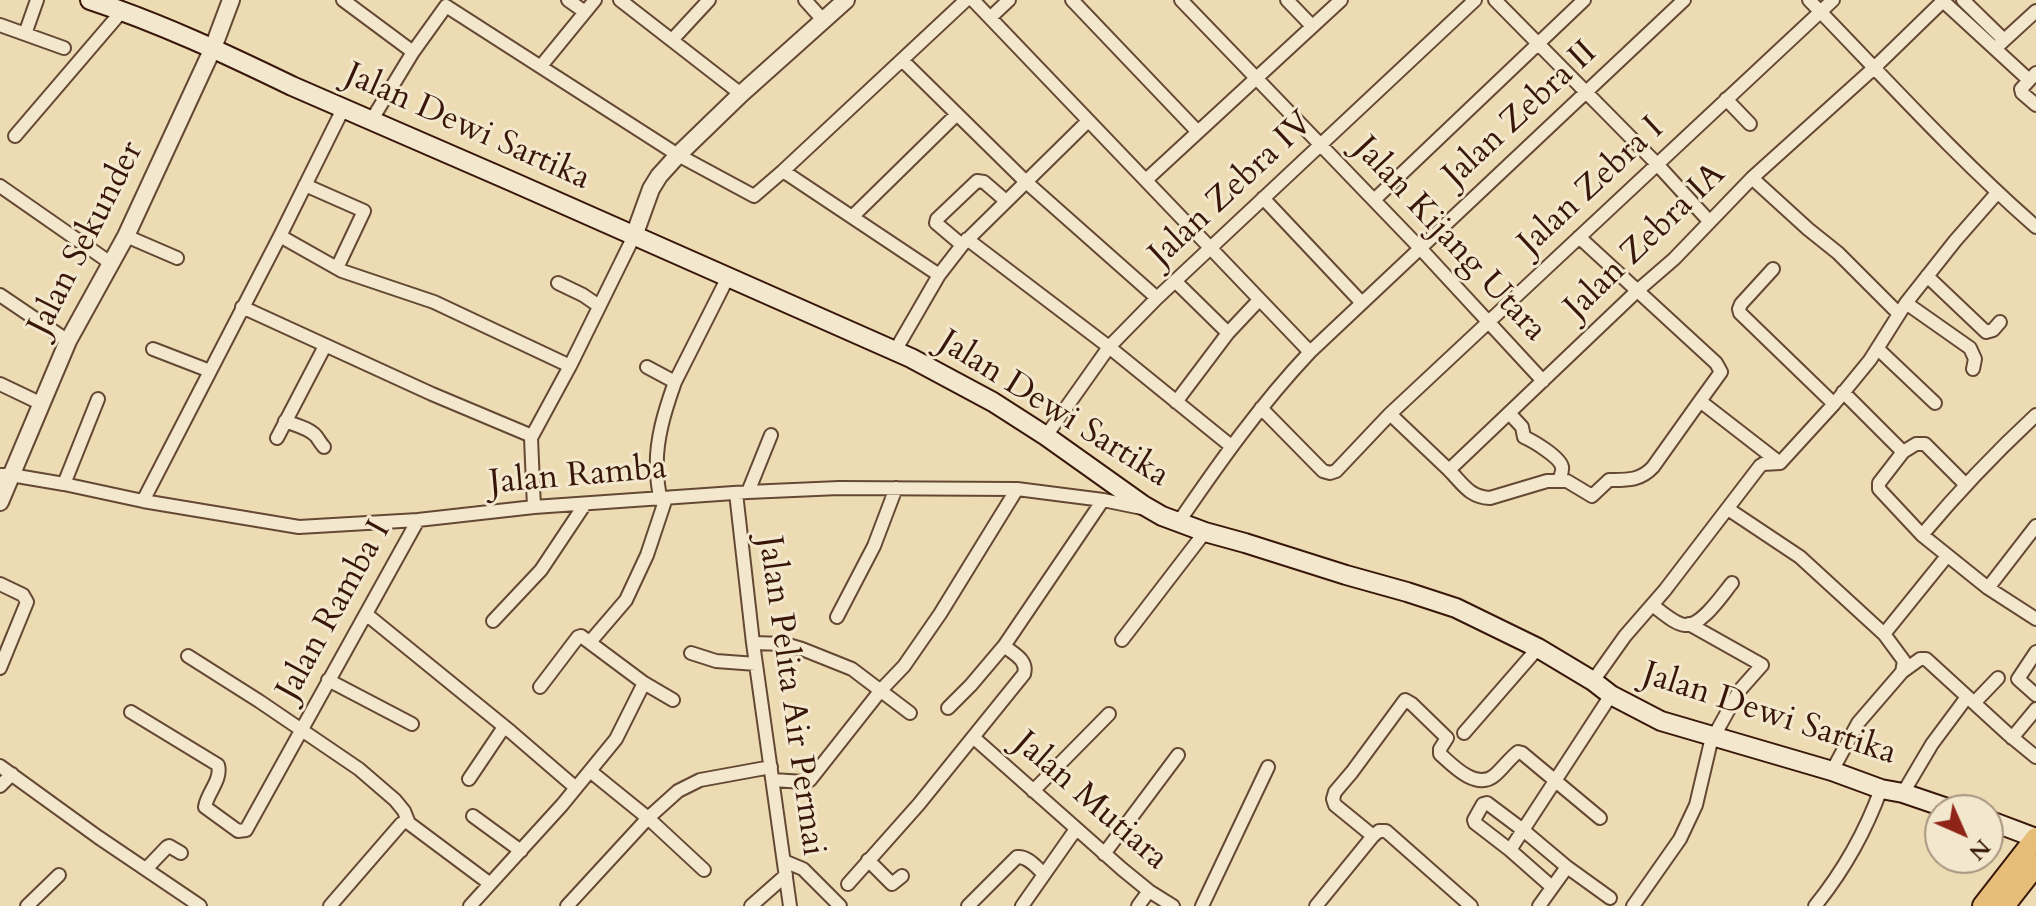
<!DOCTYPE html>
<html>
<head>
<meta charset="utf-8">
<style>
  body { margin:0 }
  #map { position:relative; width:2036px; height:906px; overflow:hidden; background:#eddcb3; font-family:Cardo,serif }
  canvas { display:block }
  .north { position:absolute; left:1924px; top:794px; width:80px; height:80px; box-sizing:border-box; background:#f3e8ce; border:2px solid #a89480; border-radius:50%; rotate:135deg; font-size:22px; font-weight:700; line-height:32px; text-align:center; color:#38170a }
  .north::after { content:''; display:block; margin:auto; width:28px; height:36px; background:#8f2418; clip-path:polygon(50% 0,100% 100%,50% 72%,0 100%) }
</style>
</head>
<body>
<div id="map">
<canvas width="2036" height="906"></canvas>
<div class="north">N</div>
</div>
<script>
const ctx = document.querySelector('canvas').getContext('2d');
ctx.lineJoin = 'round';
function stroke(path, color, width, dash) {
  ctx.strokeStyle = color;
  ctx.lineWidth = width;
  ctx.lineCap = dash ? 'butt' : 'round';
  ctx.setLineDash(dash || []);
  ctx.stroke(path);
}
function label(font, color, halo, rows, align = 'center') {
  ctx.font = font + ' Cardo,serif';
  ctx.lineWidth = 6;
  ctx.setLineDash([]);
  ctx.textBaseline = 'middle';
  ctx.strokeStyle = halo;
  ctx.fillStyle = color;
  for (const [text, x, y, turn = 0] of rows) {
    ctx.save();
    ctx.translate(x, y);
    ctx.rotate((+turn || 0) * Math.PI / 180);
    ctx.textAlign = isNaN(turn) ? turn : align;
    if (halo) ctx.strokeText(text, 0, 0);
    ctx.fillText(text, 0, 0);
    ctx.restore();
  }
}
const minor = new Path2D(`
  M343,0L413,52
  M568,0L585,12
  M620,0L741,94
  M805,0L823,20
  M973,0L1310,352
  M1072,0L1198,132
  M1181,0L1420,248L1543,381
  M1287,0L1312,26
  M1495,0L1656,163L1709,221
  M1809,0C1884,77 1955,156 2036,227
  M1963,0L2004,40
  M1943,1L2029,80
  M991,17L1009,0
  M0,25L64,48
  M25,34L37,0
  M672,40L709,0
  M2000,44L2036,11
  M902,60L1025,181L1157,298
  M541,66L595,0
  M2036,73L2021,89L2022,93L2036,105
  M1726,99L1750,124
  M371,121L413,52L446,6L678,155L754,196L783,171L966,0
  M15,136L122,11
  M783,171L939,275
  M1752,178L1808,229L1838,253L1899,314
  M1146,180L1341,0
  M305,185L364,211L337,268
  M0,186L112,264
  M1263,198L1362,303
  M1374,200L1584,0
  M852,217L957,114
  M126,236L177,258
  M280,236L342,271L434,302L570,366
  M1579,237L1716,363L1721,372L1700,401L1780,463
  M967,239L1109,347L1231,446
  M962,245L936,223L937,219L977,181L984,182L1006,201
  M1773,269L1741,304L1739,309L1740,313L1834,404
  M1927,276L1986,332L1993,330L2000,322
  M1175,281L1228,333
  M558,283L583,295L599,306
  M0,295L68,341
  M1906,303L1970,348L1975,359L1973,369
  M242,307L432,394L532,436
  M153,349L210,371
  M1878,349L1935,403
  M895,351L939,275L963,244L1088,121
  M647,367L675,382L728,277
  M0,384L42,404
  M1843,392L1903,452L1916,444H1925L1965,484
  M1176,402L1228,333L1259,300
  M1261,408L1323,471L1330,473L1336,471L1390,414L1833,0
  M1390,414L1449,470L1637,291L1674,259L1752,178L1874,68L1944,0
  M1510,414L1522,427L1524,437C1533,441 1560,457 1562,467C1563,471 1560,477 1559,481
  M285,421C295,425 309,428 316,436C319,440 321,444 324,447
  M1046,436L1109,347L1157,298L1475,0
  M277,438L325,346
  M1903,452L1879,483V489L1922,535L1988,588L2036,526
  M1449,470C1463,484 1469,497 1490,498L1547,481H1567L1592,496L1609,480C1627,480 1640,481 1653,467L1700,401
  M0,475H11L64,484L143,501L299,527L418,520L534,507L748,492L839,488L1017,489L1103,500L1142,508
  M64,484L98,399
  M748,492L771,435
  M736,493L753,643L790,906
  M660,498C659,490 657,481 657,472C655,441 665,410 675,382
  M143,501L280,236L343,109
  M534,507L531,438L570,366L634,236
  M1728,509L1800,557L1884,634L1904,661L1902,672L1858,723L1832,771
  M1178,523C1219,463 1260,405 1310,352L1684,0
  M1922,535C1958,492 1995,453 2036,415
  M0,584L23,595L27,602L0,668
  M1988,588L2036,619
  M1652,605C1661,611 1674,624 1685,625C1702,626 1722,595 1732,583
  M366,614L511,732L576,788
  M837,617L874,546L896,488
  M493,621L541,570L585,504
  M1689,624L1762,665L1739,691L1713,738
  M1884,634L1947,556
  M1122,640L1205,532
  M590,642L626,600L647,555L666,498
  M753,643L785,644L802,649L852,669L910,713
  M2036,652L2018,679L2036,695
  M691,653L716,661L756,664
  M188,656L259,701L359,769L395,800L404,811L408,821
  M1902,672L1920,659H1926L2008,734L2036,757
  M328,680L412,724
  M1593,681L1625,636L1665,590L1760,466L1763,464L1780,463L1834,404L1870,360L1906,303L1955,241L1997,193
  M540,687L578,637L581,636L644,683L673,700
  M1974,703L1998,678
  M948,708L971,685L1004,646
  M131,712L218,765C222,780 207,793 205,807L238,831L246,830L418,520
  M1464,733L1538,648
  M973,737L1122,869L1149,891L1173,906
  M2012,738L2036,709
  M0,766L98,837L200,906
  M590,771L648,818L704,870
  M469,779L504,727
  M773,780L804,782L810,780L881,690L904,666L940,614L1017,489
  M0,786L12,774
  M1033,791L1109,714
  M1903,793L1932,744L1967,697
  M1487,803L1523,830L1510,850L1475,823L1474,820L1483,804Z
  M473,816L521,851
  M1373,836L1335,805L1333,799L1335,792L1352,772L1405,700L1412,704L1447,738L1440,749V754C1453,766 1477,791 1495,775C1503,768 1509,759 1518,752L1522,753L1600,818
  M1510,850L1552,887
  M1104,854L1178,755
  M868,860L892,884L902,876
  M784,861L803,869L840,906
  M1567,867L1610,898
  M146,869L167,847L169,846L181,853
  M848,884L919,804L1024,674C1028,660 1014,654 1004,646L1103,500
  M27,906L59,875
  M330,906L401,824L406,821L489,883
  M470,906L562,805L616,739L644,683
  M567,906L648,818L678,791L700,780L771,767
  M751,906L786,875
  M968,906L1017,857C1028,856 1036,867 1044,874
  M1022,906L1076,829
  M1138,906L1149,891
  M1202,906L1268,767
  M1316,906L1373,836L1379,831H1386L1471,906
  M1539,906L1567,867L1523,830L1611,695
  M1633,906L1680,839L1696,805L1712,737
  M1815,906C1845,869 1865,833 1881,789`);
const tertiary = new Path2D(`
  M634,236L651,189L659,176L678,155L741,94L846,0
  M0,502L68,341L126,236L213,48L231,0`);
const secondary = new Path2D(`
  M90,0C160,23 226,54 292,86L513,182L911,358L993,402L1046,436L1143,505L1162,516L1205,532L1245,543L1346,575L1407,592L1456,608L1538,648L1593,681L1611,695L1661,721L1832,771L1881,789L1903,793L1953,810
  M1988,820L2036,838`);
const trunk = new Path2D(`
  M1983,906L2036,838
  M2004,906L2036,865`);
stroke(minor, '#654834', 16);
stroke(tertiary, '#654834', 20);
stroke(secondary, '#38170a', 22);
stroke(trunk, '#38170a', 24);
stroke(minor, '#f3e8ce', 12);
stroke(tertiary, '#f3e8ce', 16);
stroke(secondary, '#f3e8ce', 18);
stroke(trunk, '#e6be7a', 20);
label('34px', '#38170a', '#f3e8ce', [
  ["Jalan Zebra II",1521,115,-43],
  ["Jalan Dewi Sartika",467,128,24],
  ["Jalan Zebra I",1592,187,-43],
  ["Jalan Zebra IV",1232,190,-43],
  ["Jalan Sekunder",87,239,-63],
  ["Jalan Kijang Utara",1449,240,47],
  ["Jalan Zebra IA",1646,242,-44],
  ["Jalan Dewi Sartika",1053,410,32],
  ["Jalan Ramba",578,477,-5],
  ["Jalan Ramba I",335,611,-61],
  ["Jalan Pelita Air Permai",790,696,82],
  ["Jalan Dewi Sartika",1769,715,18],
  ["Jalan Mutiara",1090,802,41]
]);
</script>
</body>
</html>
